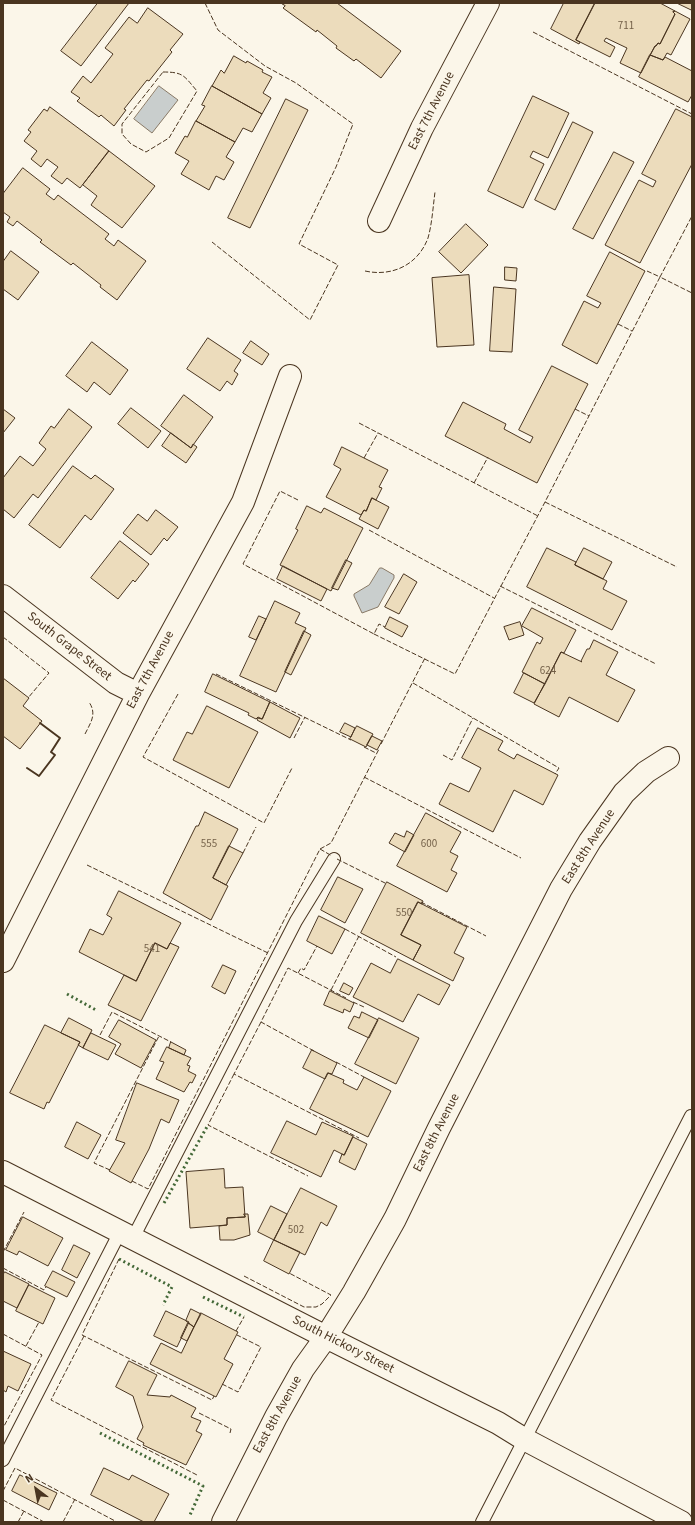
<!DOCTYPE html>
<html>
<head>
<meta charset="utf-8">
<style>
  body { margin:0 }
  #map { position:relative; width:695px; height:1525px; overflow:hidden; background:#fbf6e9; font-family:"Source Sans 3",sans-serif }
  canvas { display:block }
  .frame { position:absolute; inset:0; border:4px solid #4a3520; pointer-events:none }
  .north { position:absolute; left:16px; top:1469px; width:40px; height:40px; -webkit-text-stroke:3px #fbf6e9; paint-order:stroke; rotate:328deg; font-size:11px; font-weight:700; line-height:16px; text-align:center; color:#4a3520 }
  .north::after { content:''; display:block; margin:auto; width:14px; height:18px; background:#4a3520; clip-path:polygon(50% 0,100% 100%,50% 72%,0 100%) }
</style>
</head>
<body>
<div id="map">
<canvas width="695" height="1525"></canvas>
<div class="frame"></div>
<div class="north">N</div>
</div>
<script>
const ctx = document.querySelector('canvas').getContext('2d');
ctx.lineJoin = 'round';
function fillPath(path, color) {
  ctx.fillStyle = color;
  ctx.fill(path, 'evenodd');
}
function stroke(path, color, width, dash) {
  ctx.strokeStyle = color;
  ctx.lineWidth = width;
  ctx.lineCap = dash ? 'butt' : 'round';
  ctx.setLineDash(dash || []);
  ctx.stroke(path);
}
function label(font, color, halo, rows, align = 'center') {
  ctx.font = font + ' "Source Sans 3",sans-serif';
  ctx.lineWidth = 3;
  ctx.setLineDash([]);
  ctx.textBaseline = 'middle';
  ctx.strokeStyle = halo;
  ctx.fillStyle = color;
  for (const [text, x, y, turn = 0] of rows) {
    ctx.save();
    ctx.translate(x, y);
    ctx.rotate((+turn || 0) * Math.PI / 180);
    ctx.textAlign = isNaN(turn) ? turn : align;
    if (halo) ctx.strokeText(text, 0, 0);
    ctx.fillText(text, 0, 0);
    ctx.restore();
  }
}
const water = new Path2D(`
  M159,86L178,100L152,133L134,119Z
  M380,568H382L394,575V578L378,607L362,613L354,596V594L369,585Z`);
fillPath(water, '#c9cecd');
stroke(water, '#887966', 1);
const building = new Path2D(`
  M98,3H129L81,66L61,51Z
  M281,3H337L401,51L381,78L356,59L354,61L336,48L337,46L317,30L316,32L283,8L285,6Z
  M564,3H595L576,40L580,42L579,44L551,29Z
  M595,3H660L675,11L673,12L675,14L660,44L658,43L656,46H655L641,73L620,63L627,48L606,38L604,41L615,47L610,57L576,40Z
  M677,3H692V10Z
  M148,8L183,34L170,50L172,52L149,81L147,80L124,109L126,110L114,126L101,115L99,117L77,101L80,98L71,92L83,76L91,83L113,54L105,48L129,17L137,23Z
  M675,11L690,19L671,55L667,53L663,60L650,55L655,46H656L658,43L660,44L675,14L673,12Z
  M650,55L663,60L665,57L692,71V95L688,102L639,77Z
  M234,56L246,63L247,61L263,70L262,72L272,77L263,93L271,98L262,114L212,86L221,70L224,73Z
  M212,86L262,114L252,132L243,128L235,142L196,121L205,106L202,105Z
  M533,96L569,113L548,158L533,151L530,157L544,164L523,208L488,191Z
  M286,99L308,110L250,228L228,218Z
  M50,107L109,151L80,188L67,178L62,184L51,176L58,167L47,159L41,167L31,159L37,151L24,141L31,132L28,130L44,109L47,111Z
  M676,109L692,117V164L640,263L605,245L639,180L653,187L656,181L642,174Z
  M196,121L235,142L226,157L234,162L224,180L216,176L209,190L181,174L189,161L175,153L185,136L187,137Z
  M573,122L593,132L555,210L535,200Z
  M109,151L155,186L122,228L91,205L97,196L83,185Z
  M614,152L634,162L593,239L573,229Z
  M23,168L50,189L46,194L54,200L58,195L109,234L105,239L114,246L118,240L146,261L117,300L100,287L101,285L73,263L71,265L40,242L42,240L17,221L13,226L7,222L10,217L3,212V194Z
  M466,224L488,245L461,273L439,252Z
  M11,251L39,272L18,300L3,289V262Z
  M610,252L645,271L597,364L562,345L584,301L598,308L601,303L587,296Z
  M505,267L517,268L516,281L505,280Z
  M469,275L474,345L437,347L432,278Z
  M494,287L516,289L512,352L490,351Z
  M208,338L241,360L234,371L238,374L232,385L227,381L220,391L187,369Z
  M251,341L269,354L262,365L243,353Z
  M92,342L128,370L110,395L94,382L87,392L66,376Z
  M552,366L588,384L537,483L445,436L463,402L506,424L504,429L530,443L533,437L519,430Z
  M184,395L213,417L191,448L161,426Z
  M131,408L161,431L148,448L118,424Z
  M3,409L15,418L3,433Z
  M69,409L92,427L38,498L33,494L14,518L3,509V478L20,456L33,466L46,449L39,443L51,426L54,428Z
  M171,433L191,448L193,444L197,447L186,463L162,446Z
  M342,447L388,470L379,487L382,488L376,500L372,498L366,511L364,510L361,515L326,497L341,469L334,465Z
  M73,466L91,479L95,475L114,489L91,520L85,515L60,548L29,525Z
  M372,498L389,507L378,529L359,519L364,510L366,511Z
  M307,506L321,513L324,508L363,528L331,591L280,565L298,530L296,529Z
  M156,510L178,527L167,541L164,538L151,555L123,533L138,514L147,521Z
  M120,541L149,564L135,582L133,580L118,599L91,578Z
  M547,548L576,562L575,565L607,581L603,589L627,601L612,630L527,587Z
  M584,548L612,562L603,579L575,565Z
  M346,560L352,563L338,590L332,588Z
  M283,566L327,589L321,601L277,579Z
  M404,574L417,582L399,614L385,607Z
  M275,601L300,613L295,623L306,628L276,692L240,676Z
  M532,608L576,630L564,653L561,652L545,684L522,672L537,642L540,644L543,638L522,626Z
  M259,616L266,619L256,640L249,637Z
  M390,617L408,626L402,637L385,628Z
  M520,622L524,635L509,640L504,627Z
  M304,631L311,635L291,675L285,672Z
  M594,640L618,652L606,675L635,690L618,722L569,697L559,717L534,704L561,652L582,662L581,661L587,649H589Z
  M524,673L545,684L534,703L514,693Z
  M213,674L270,702L262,719L258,717L256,719L248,715L249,713L205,692Z
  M3,678L29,698L23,706L42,721L20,749L3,736Z
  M270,702L300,718L290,738L257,720L258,718L262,719Z
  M207,706L258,732L229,788L173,760L187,732L192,734Z
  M345,723L355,728L351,737L340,732Z
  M357,726L373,734L366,747L350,739Z
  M478,728L503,741L498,750L514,759L517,754L558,775L543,805L514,790L493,832L439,804L450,783L469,792L481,768L462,758Z
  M372,736L382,741L377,750L367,745Z
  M205,812L238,829L213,878L228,886L211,920L163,893L196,826H198Z
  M426,813L461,832L450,852L458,856L451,870L457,873L447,892L397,866Z
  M407,831L414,835L405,852L389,843L395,833L404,837Z
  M229,846L243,853L226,885L213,878Z
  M338,877L363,889L345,923L321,910Z
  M387,882L423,901L422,904L418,902L401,935L421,945L413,960L361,933Z
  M119,891L181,923L167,949L155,943L136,981L79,952L90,929L103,935L112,918L107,915Z
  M418,902L467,927L454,953L464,958L453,981L413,960L421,945L401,935Z
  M319,916L345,929L332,954L307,941Z
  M155,943L167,949L170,943L179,947L141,1021L108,1005L124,975L136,981Z
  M398,959L450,985L439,1005L418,994L403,1022L353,997L371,963L390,973Z
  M223,965L236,971L225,994L212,987Z
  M344,983L353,988L349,995L340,991Z
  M330,991L354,1003L350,1012L344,1009L343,1013L324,1005Z
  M362,1012L378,1020L369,1038L348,1028L354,1016L359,1018Z
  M69,1018L92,1030L83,1048L78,1045L80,1042L61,1033Z
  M379,1018L419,1038L396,1084L355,1064Z
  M119,1020L156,1040L141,1068L115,1054L121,1044L109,1037Z
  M45,1025L80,1042L49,1103L47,1102L44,1109L10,1093Z
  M91,1033L116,1045L108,1060L83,1048Z
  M171,1042L186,1050L184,1055L169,1048Z
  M167,1047L191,1058L187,1065L190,1066L188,1071L196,1075L192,1083L190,1082L184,1092L156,1079L164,1062L160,1061Z
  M312,1050L337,1063L332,1074L328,1073L325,1079L303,1068Z
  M328,1073L344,1080L343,1083L357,1090L364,1077L391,1091L368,1137L310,1109Z
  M137,1083L179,1100L169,1123L161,1119L149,1149L131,1183L109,1171L125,1143L116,1140Z
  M287,1121L316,1135L322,1122L353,1136V1137L344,1155L334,1150L321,1177L271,1153Z
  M77,1122L101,1135L88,1159L65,1147Z
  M353,1137L367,1144L355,1170L339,1162L342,1154L344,1155Z
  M224,1169L225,1188L243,1187L245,1217L227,1218V1225L190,1228L186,1172Z
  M301,1188L337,1206L327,1226L321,1222L305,1255L274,1240Z
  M271,1206L287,1214L274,1240L258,1232Z
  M244,1214H248L250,1235L234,1240H220L219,1226L227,1225V1218L245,1217Z
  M23,1217L63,1238L48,1266L19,1251L17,1255L6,1250Z
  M274,1240L300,1252L289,1274L264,1261Z
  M74,1245L90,1253L77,1278L62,1270Z
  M53,1271L75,1282L67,1297L45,1286Z
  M5,1272L29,1284L17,1308L3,1301V1275Z
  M29,1285L55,1298L43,1324L16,1311Z
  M191,1309L201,1314L194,1327L186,1321Z
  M166,1311L189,1322L177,1347L154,1336Z
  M201,1313L238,1332L224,1359L233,1364L216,1397L150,1364L161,1343L181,1353Z
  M188,1323L194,1327L187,1341L181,1338Z
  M3,1351L31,1364L18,1391L8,1386L6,1392L3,1390Z
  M129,1361L157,1375L147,1395L170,1397L171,1395L196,1408L191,1417L201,1421L196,1431L202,1434L186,1465L143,1445L144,1443L137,1439L143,1427L133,1396L116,1387Z
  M104,1468L129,1480L132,1475L169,1494L154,1522H144L91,1495Z
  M20,1475L57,1493L49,1510L12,1491Z`);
fillPath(building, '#ecdcbc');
stroke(building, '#4a3520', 1);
const lane = new Path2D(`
  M133,1238L296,921L334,859
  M3,1460L120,1232
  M482,1522L691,1116`);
const street = new Path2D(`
  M379,221L422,128L488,3
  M3,596L116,683L138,694
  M3,961L138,694L243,502L290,376
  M3,1172L326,1337L498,1423L524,1439L681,1522
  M223,1522L276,1417L303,1369L326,1337L354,1292L395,1219L439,1128L561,889L590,841L624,793L646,772L668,758`);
stroke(lane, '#4a3520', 14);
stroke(street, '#4a3520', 24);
stroke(lane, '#fbf6e9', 12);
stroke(street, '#fbf6e9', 22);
stroke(new Path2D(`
  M67,994L96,1010
  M164,1203L208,1125
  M119,1259L172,1287L163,1305
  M203,1297L244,1317
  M100,1433L203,1486L190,1515`), '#436837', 3, [2, 3]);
stroke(new Path2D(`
  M205,3L218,30L265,66L296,83L353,124L336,167L299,244L338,265L310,320L212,242
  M533,32L692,114
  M163,72C184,72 184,76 197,91L169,138L146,152L131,144L122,134V124Z
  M365,271C392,277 418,265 428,238C432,224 433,207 435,192
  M647,271L660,277L692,216
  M618,324L632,331
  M575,409L589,416
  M359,423L538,516
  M364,458L378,433
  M474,483L488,457
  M298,500L280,491L243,564L374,634L379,624L385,627
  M545,502L677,567
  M369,530L494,598
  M500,586L656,664
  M374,634L455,674L545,502L660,277L692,293
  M3,637L49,673L28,698
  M216,674L351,740
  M413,683L559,768L555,774
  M178,694L143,757L264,823L292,768
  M85,734C91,722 97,714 89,702
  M294,738L305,717
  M381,744L425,658
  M364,747L376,753
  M443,755L452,760L473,718
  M364,777L521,858
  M320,849L332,856
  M243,853L256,827
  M337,859L387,884
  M87,865L268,953
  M421,902L486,936
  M345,929L396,957
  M298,973L301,968L304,970L317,946
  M331,990L359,936
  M353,1002L364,1007
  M261,1022L234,1074L359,1138
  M100,1035L112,1012L171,1042
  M314,1051L261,1022L288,968L346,998
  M336,1062L364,1077
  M234,1074L208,1125L308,1176
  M110,1170L94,1163L159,1036
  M132,1181L148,1189L320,849L331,843L379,749
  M3,1252L24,1212
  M119,1259L82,1335L212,1400L214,1396
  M3,1268L44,1290L46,1287
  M244,1276L304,1307H316L322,1304L331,1295L289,1273
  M236,1331L244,1317
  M3,1334L42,1355L3,1428
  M84,1336L51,1400L197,1475
  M26,1346L39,1322
  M222,1384L238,1392L261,1347L237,1335
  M199,1413L231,1429L230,1433
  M3,1491L15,1468L117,1522
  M3,1500L44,1522
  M18,1522L24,1511
  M63,1522L75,1499`), '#4a3520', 1, [5, 2]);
stroke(new Path2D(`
  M27,768L39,776L55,755L51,752L60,738L40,723`), '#4a3520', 2);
label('11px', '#725f47', null, [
  ["711",626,27],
  ["624",548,672],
  ["555",209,845],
  ["600",429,845],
  ["550",404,914],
  ["541",152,950],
  ["502",296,1231]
]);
label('13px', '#4a3520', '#fbf6e9', [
  ["East 7th Avenue",432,111,-63],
  ["South Grape Street",69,647,38],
  ["East 7th Avenue",151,670,-62],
  ["East 8th Avenue",589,847,-57],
  ["East 8th Avenue",437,1133,-63],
  ["South Hickory Street",343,1345,27],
  ["East 8th Avenue",278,1415,-61]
]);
</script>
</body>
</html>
